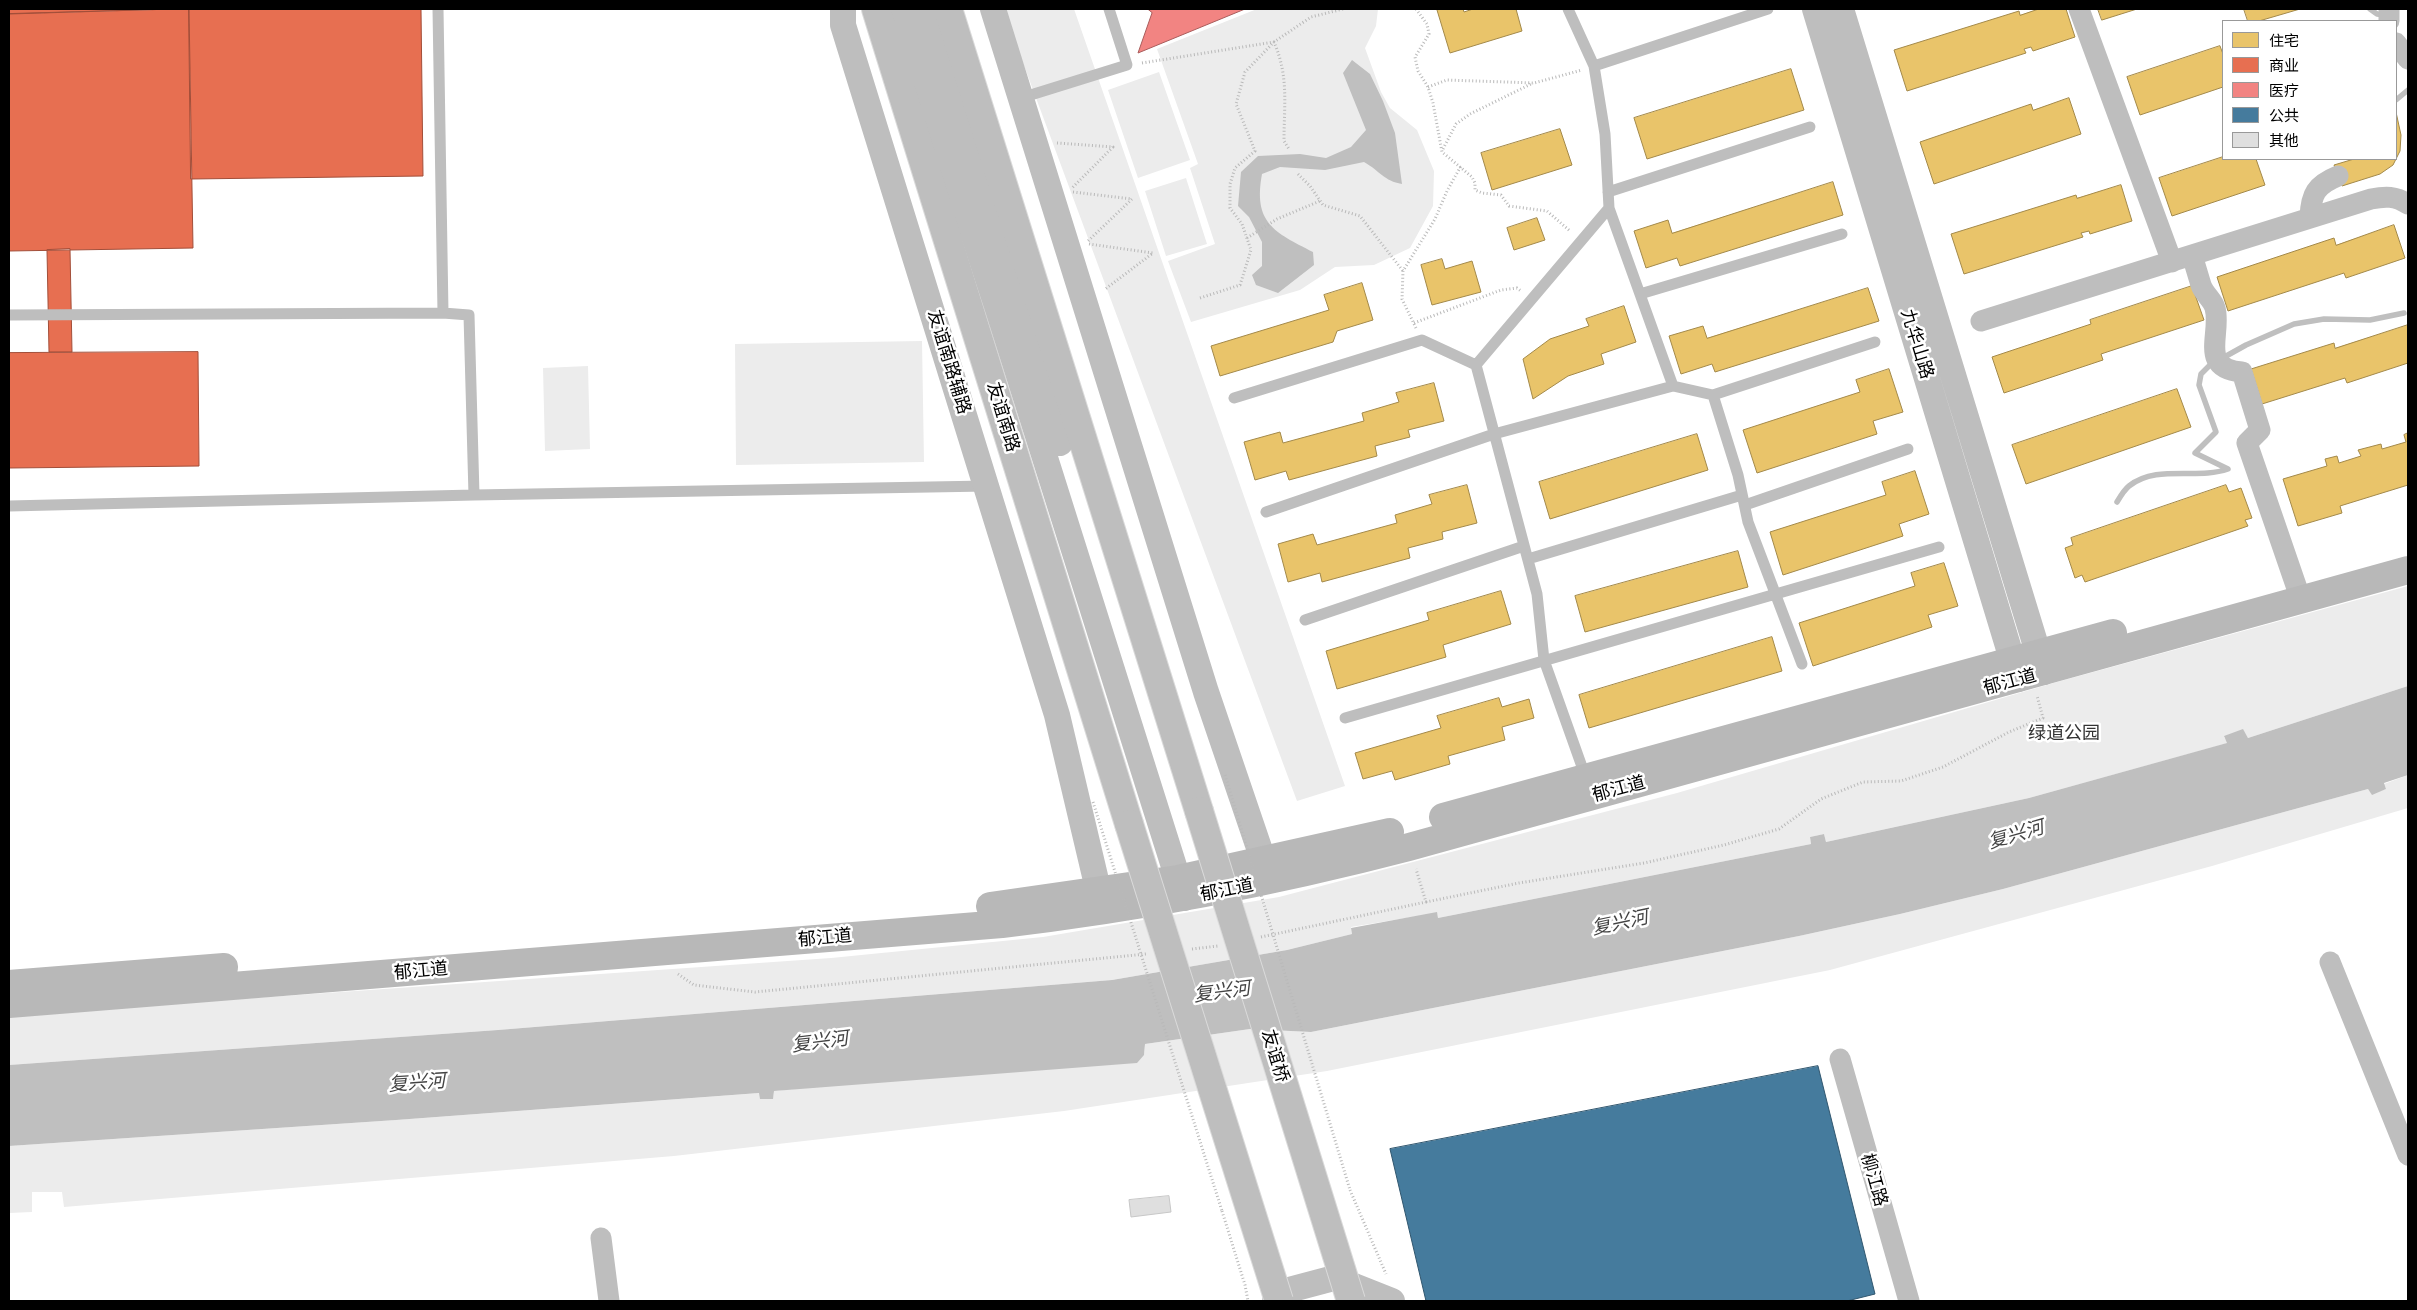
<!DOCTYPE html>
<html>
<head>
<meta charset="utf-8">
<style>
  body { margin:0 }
  #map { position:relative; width:2417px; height:1310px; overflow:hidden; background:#fff; font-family:Quicksand,"Noto Sans SC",sans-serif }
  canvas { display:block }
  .frame { position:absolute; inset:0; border:10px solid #000; pointer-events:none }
  .legend { position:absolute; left:2222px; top:20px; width:175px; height:140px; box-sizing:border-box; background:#fff; border:1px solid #999; margin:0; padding:6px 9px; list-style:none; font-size:15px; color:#000 }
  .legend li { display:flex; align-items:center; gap:10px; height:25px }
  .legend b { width:25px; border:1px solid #999 }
</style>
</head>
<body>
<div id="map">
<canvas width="2417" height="1310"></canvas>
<div class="frame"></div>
<ul class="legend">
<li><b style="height:14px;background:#e9c46a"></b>住宅</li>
<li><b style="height:14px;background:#e76f51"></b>商业</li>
<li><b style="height:14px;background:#f28482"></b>医疗</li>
<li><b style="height:14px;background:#457b9d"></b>公共</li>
<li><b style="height:14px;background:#dfdfdf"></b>其他</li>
</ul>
</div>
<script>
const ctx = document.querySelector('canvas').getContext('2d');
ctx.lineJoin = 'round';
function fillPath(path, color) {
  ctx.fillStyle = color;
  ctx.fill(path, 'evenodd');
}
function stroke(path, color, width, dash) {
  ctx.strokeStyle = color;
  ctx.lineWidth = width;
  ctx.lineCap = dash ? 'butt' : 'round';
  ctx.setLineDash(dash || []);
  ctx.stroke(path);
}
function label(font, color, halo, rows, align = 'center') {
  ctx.font = font + ' Quicksand,"Noto Sans SC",sans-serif';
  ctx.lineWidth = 5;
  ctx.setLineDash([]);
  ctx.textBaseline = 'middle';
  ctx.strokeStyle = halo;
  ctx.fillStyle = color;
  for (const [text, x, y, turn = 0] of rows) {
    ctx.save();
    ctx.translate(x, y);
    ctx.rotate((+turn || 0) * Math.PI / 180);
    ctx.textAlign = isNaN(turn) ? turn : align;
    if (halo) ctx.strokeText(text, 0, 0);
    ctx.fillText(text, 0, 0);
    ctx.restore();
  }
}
fillPath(new Path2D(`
  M1003,9H1074L1345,786L1297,801Z
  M1257,9H1378L1376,26L1365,48L1381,92L1390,108L1417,130L1434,171L1433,206L1410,248L1374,265L1335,267L1300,290L1191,322L1168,261L1215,244L1190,168L1198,164L1157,49Z
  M1159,72L1190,160L1138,178L1108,90Z
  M1186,178L1207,244L1166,256L1145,191Z
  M922,341L924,462L736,465L735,344Z
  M588,366L590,449L545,451L543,368Z
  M2408,586V686L2248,738L2243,730L2224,737L2228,743L2029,798L1826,842L1824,834L1810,837L1811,844L1438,918L1437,913L1351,927L1352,934L1287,950L1112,980L498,1030L9,1065V1015L831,958L1043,937L1279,897L1677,793L2057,682Z
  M2408,775V808L2212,866L1830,970L1327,1071L1064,1111L674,1156L64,1207L62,1192H32V1212L9,1213V1146L396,1120L760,1093L773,1098L774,1091L1144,1055L1145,1044L1250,1029L1311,1032L1799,936L1900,914L2003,889L2368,789L2372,794L2386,789L2384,784Z`), '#ececec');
fillPath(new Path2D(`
  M1352,60L1370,74L1383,101L1395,133L1402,184C1384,181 1380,171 1364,162L1325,170L1280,167L1262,174C1253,223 1274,232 1313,252L1314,265L1278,293L1256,285L1252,275L1262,266V242L1249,217L1238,206L1241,172L1258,156L1300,154L1326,158L1351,147L1366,130L1343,73Z
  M2408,686V775L2384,783L2386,789L2372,795L2368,789L2003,889L1900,914L1799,936L1311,1032L1250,1029L1145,1044L1144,1055L1137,1063L774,1091L773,1099H760L759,1093L396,1120L9,1146V1065L498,1030L1112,980L1287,950L1352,934L1351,928L1437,912L1438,918L1811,844L1810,837L1824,834L1826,842L2029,798L2227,743L2224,736L2243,729L2248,738Z`), '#bfbfbf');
const homes = new Path2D(`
  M1463,9L1464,12L1473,9H1516L1522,31L1450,53L1437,10Z
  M2039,9H2066L2075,37L2033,51L2031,47L2024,49L2026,53L1907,91L1894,50L2019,11L2020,15Z
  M2098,9H2137L2102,20Z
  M2244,9H2300L2259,21H2248Z
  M2220,46L2223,54V87L2140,115L2127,77Z
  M1791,69L1804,110L1647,159L1634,118Z
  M2069,98L2081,134L1934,184L1920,142L2031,104L2033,110Z
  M2396,112L2401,135L2400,151L2393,165L2380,174L2342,186L2334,165L2354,159H2396Z
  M1560,129L1572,165L1492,190L1481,153Z
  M2223,157V159H2256L2265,185L2172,216L2159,178Z
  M1833,182L1843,215L1680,266L1677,258L1646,268L1634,231L1668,220L1672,233Z
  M2121,185L2132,221L2090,234L2089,231L2081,233L2083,237L1964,274L1951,234L2076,195L2077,198Z
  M1537,218L1545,240L1514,250L1507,228Z
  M2394,225L2405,258L2346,278L2344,273L2228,311L2217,277L2334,238L2336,245Z
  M1442,259L1445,269L1472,261L1481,292L1432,305L1421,265Z
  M1362,283L1373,320L1337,331L1333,342L1220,376L1211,346L1329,310L1324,295Z
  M2192,286L2204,320L2101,354L2103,360L2004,393L1992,357L2091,324L2090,320Z
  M1868,288L1879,321L1715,372L1712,364L1681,374L1669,336L1703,326L1707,338Z
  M1624,306L1636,342L1601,354L1604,364L1568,376L1533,399L1523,359L1550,339L1589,326L1586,319Z
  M2408,325V363L2347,383L2345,378L2262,404L2251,369L2334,343L2335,348Z
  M1889,369L1903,412L1873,421L1877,434L1757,473L1743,430L1860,392L1856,380Z
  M1434,383L1444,421L1408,430L1410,437L1375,446L1377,456L1289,480L1286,471L1255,480L1244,442L1280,432L1283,443L1364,421L1362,413L1399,402L1396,393Z
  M2177,389L2191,427L2026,484L2012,445Z
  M2408,433V485L2340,506L2342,513L2298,526L2283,479L2327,466L2325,459L2337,456L2339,463L2361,456L2358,450L2381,444L2382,449L2406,442L2404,435Z
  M1697,434L1708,470L1550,519L1539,482Z
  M1915,471L1929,514L1899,524L1903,536L1783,575L1770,532L1886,495L1882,482Z
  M1467,485L1477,523L1442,532L1443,539L1408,548L1410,558L1322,582L1320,573L1288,582L1278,544L1313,534L1317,545L1397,523L1395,515L1432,504L1429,495Z
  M2226,485L2229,492L2241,488L2252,518L2245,520L2248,526L2085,582L2082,575L2075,578L2065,548L2073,545L2071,538Z
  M1738,551L1748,587L1585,632L1575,596Z
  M1944,563L1958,606L1928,615L1932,627L1813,666L1799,623L1915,586L1911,573Z
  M1501,591L1511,624L1443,645L1446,657L1337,689L1326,651L1429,620L1427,613Z
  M1772,637L1782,671L1589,728L1579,695Z
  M1499,698L1502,707L1529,699L1534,718L1502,727L1505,740L1448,756L1450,764L1395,780L1392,771L1363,779L1355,753L1441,728L1437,716Z`);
fillPath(homes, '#e9c46a');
stroke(homes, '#a3894a', 1);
const shops = new Path2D(`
  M9,9H172L9,14Z
  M189,9H421L423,176L191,179Z
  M189,9L193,248L9,251V14Z
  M70,249L72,352H49L47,250Z
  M198,352L199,466L9,468V353Z`);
fillPath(shops, '#e76f51');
stroke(shops, '#a24e39', 1);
const health = new Path2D(`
  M1148,9H1245L1138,53L1152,13Z`);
fillPath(health, '#f28482');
stroke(health, '#a95c5b', 1);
const public = new Path2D(`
  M1818,1066L1875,1294L1847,1301H1426L1390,1149Z`);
fillPath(public, '#457b9d');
stroke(public, '#30566e', 1);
stroke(new Path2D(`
  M2370,9L2377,14L2384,15
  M2396,100L2408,90
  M2117,502C2120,497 2124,490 2129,486C2157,464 2197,480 2228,469L2195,453L2216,432L2199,385L2201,374L2210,365L2246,345L2294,324L2324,319L2370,320L2404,313`), '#bfbfbf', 5.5);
const building = new Path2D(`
  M1169,1196L1171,1212L1131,1217L1129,1200Z`);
fillPath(building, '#dfdfdf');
stroke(building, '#c7c7c7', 1);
const primary = new Path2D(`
  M876,9L1129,824
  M948,9L1199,811`);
stroke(primary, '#dbdbdb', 30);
stroke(new Path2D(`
  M1416,9L1427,24L1429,34L1415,57L1418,71L1428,87L1433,103L1442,152L1472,177L1475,183V190L1482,193L1501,195L1509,206L1547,211L1570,231
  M1142,63L1274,42C1289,77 1284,104 1284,141L1289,149
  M1428,87L1447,80L1534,83L1582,70
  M1057,143L1113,147L1071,189
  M1443,149L1456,124L1470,114L1533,83
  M1298,174L1310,186L1323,205L1360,216L1403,271
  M1073,192L1132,199L1088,241
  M1247,238L1277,219L1320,201
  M1089,244L1153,253L1104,290
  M1200,298L1240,285L1251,250L1242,224L1230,208V184L1235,168L1255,151L1236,104L1245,72L1274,42L1311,17L1343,9
  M1414,323L1501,290L1517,288L1521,291
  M1416,328L1402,299L1403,271L1435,219L1447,191L1461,166
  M1426,902L1519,883L1644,863L1724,845L1779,829L1821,799L1863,782L1901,781L1943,767L2009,732L2043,718L2037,696
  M1261,937L1426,902L1416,869
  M1192,949L1218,946
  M678,974L694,985L755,992L1146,954
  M1350,1190L1386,1274
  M1222,1211L1245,1285L1248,1301`), '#b9b9b9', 3, [1, 2.5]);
stroke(new Path2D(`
  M1568,9L1594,66L1605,134L1609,208L1673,386L1713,395L1738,475L1748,522L1802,664
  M1594,66L1768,9
  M1021,98L1127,65L1109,9
  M1608,192L1810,127
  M1640,294L1842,234
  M9,315L443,313L438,9
  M1713,395L1875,342
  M1234,398L1422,340L1476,365
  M474,495L987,486
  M1745,505L1908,449
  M9,506L474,495L469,315L443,313
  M1266,512L1494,434L1673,386
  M1528,559L1742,495
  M1305,620L1524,546
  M1345,718L1939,547
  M1586,778L1544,660L1537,594L1476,365L1609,208`), '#bebebe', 11);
stroke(new Path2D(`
  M2079,9L2172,262
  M2389,21V9
  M2396,43L2408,59
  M2310,217C2311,194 2316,185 2338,176
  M2192,255C2195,265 2198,275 2201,285C2204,294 2213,300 2215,308C2222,333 2198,369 2242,372L2260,430L2247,443L2301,600
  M1981,321L2371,199C2386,196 2395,196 2408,204
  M2330,962L2408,1155
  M1840,1059L1909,1301
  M601,1238L609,1301`), '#bebebe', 21);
stroke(new Path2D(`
  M843,9V25L1057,715L1103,910
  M900,9L998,309L1184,898
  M926,9L1060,443
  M993,9L1206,692L1270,880
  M1815,9L2018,679
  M1841,9L2044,672
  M1275,1301L1285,1291L1334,1278L1392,1301`), '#bebebe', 26);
stroke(new Path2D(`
  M1443,817L2113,633
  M990,906L1178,879L1390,832
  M9,984L224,967
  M9,1004L1002,924C1140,908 1275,882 1409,847L2408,570`), '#b8b8b8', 28);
stroke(primary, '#bebebe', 28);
const primaryBridge = new Path2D(`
  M1199,811L1351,1301
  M1129,824L1279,1301`);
stroke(primaryBridge, '#dbdbdb', 30, []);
stroke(new Path2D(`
  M1225,775L1350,1190
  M1093,802L1222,1211`), '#b9b9b9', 3, [1, 2.5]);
stroke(primaryBridge, '#bebebe', 28);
label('18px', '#000', '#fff', [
  ["九华山路",1917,344,73],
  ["友谊南路辅路",949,362,73],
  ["友谊南路",1003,417,73],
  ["郁江道",2010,682,-15],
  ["郁江道",1619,789,-15],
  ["郁江道",1227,890,-11],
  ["郁江道",825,938,-5],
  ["郁江道",421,971,-5],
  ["友谊桥",1275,1056,73],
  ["柳江路",1874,1180,74]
]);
label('18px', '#333', '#fff', [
  ["绿道公园",2064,734]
]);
label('italic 19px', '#444', '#fff', [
  ["复兴河",2016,835,-16],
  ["复兴河",1620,923,-12],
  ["复兴河",1222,992,-7],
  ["复兴河",820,1042,-7],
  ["复兴河",417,1083,-4]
]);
</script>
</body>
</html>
